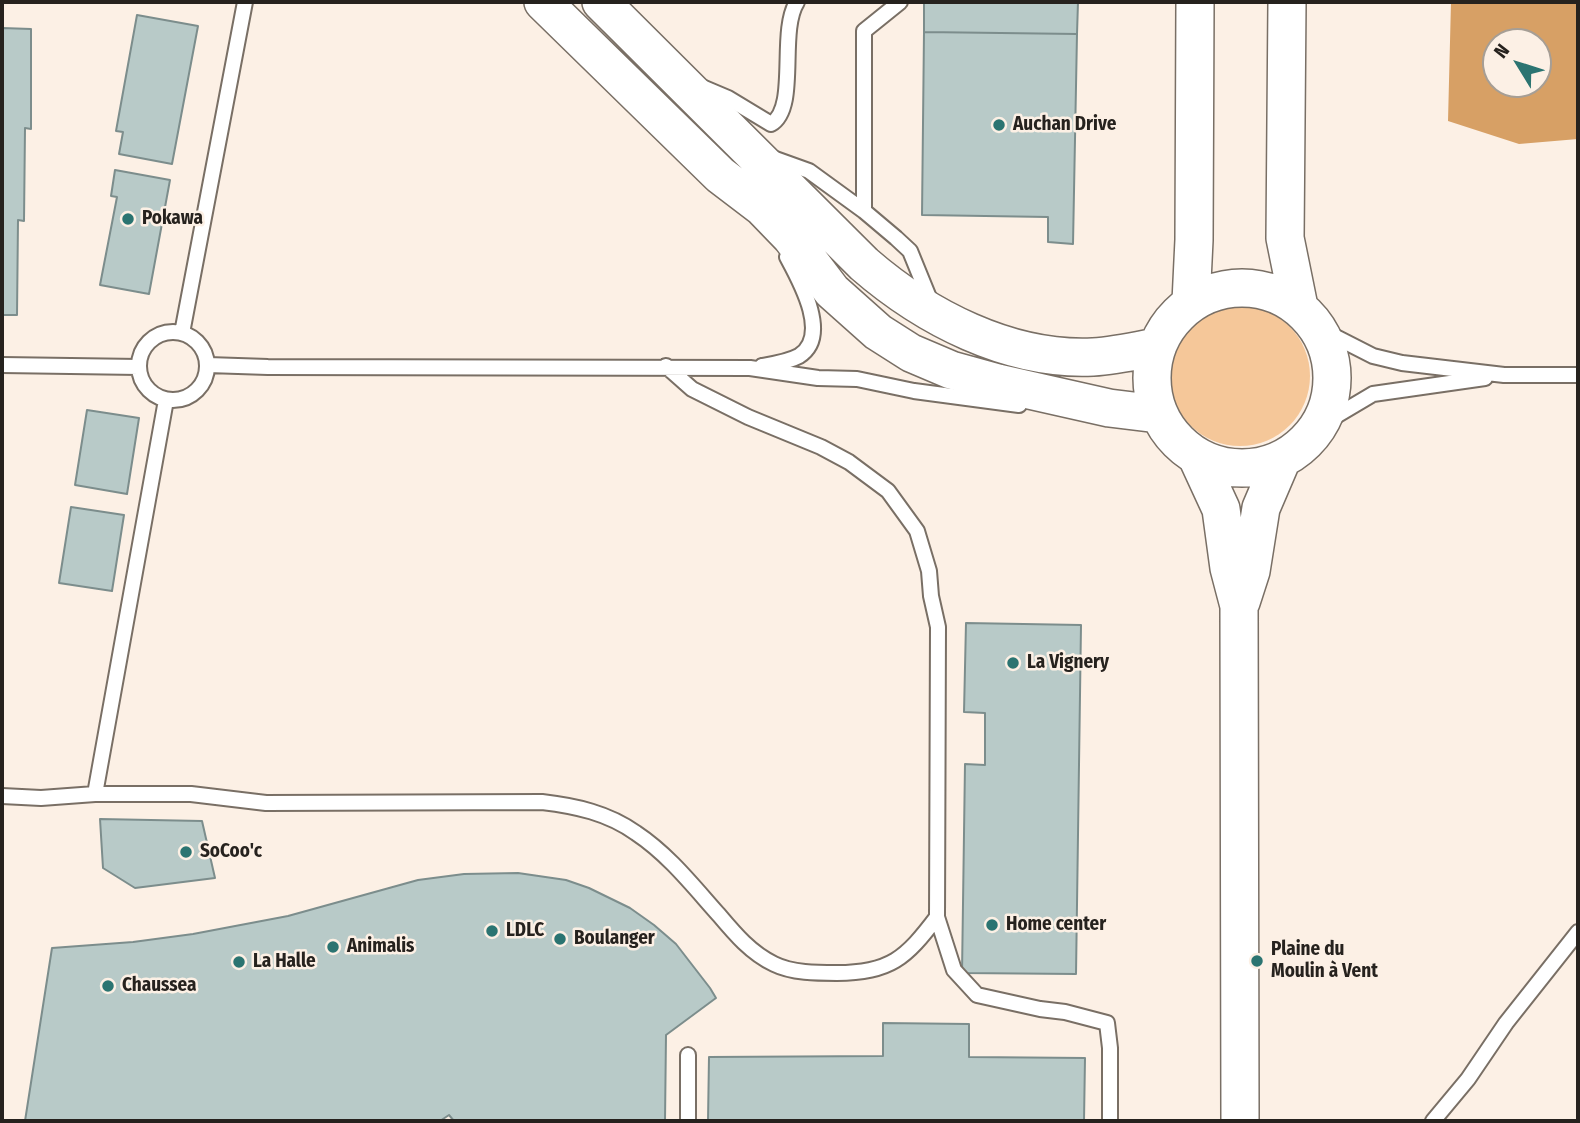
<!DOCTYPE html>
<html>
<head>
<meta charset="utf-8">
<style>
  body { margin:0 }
  #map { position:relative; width:1580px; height:1123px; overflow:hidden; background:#fcf0e5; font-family:"Fira Sans Condensed",sans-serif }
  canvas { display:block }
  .frame { position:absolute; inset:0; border:4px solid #26221e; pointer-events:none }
  .north { position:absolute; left:1482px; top:28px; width:70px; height:70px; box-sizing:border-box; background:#fcf0e5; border:2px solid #a69e95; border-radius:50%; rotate:308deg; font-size:19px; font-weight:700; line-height:28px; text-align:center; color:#26221e }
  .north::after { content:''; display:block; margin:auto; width:24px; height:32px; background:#2b7471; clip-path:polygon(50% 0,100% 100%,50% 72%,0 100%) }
</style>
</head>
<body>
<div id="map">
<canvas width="1580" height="1123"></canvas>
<div class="frame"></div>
<div class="north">N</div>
</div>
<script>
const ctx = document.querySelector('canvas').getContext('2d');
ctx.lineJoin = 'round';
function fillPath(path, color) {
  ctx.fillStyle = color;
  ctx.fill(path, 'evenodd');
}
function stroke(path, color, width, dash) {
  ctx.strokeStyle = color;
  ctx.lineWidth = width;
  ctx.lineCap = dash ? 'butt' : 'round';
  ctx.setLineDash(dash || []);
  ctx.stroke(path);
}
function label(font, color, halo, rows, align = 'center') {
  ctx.font = font + ' "Fira Sans Condensed",sans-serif';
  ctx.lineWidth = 5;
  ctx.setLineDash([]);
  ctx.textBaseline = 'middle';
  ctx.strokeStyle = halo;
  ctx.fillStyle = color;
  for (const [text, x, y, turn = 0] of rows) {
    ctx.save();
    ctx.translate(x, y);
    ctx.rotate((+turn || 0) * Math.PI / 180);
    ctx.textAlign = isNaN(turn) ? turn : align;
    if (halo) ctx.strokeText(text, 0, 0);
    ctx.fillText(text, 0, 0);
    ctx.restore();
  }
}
fillPath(new Path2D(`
  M1170 376a70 70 0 1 1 140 0a70 70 0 1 1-140 0Z`), '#f5c799');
fillPath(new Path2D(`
  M1451,2H1578V139L1519,144L1448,121ZM1496,42H1538V84H1496Z`), '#d7a065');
const building = new Path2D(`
  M924,2H1078L1077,34L924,32Z
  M137,15L198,26L172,164L119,154L123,132L116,131Z
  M2,28L31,29V129L25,128L24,221L18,220L17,315H2Z
  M924,32L1077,34L1073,244L1048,242V217L922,215Z
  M115,170L170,180L149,294L100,285L117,197L111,196Z
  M87,410L139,418L127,494L75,485Z
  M71,507L124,515L112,591L59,583Z
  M966,623L1081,625L1076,974L962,973L965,764L985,765V713L964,712Z
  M100,819L202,821L215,878L135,888L103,868Z
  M518,873L566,880L589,888L630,908L654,925L676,944L710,988L716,998L666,1035L665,1121H454L449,1115L440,1121H25L52,948L133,942L193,934L288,916L418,880L464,874Z
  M883,1023L969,1024V1057L1085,1058L1084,1121H708L709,1057L883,1056Z`);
fillPath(building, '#b8cac8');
stroke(building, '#7c8d8c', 2);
const service = new Path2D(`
  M702,87L728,98L771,124C799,108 778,32 797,2
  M770,157L809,171L864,211L896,238L910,251L932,305
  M864,211V31L900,2
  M1318,328L1373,356L1402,363L1504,375H1578
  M139 366a34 34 0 1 1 68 0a34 34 0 1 1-68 0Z
  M182,333L245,2
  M2,365L139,367
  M208,365L268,367L750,368L818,378L857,379L914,391L1019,405
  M762,366C774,364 788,362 799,356C831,336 800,281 787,257
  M1319,426L1373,394L1485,378
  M95,794L166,400
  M2,796L41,798L95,794H191L266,803L542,802C576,806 608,813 636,833C669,855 693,886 719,915C735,934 751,953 774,964C792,973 817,973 837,973C890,973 906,958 937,917L938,627L931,596L929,571L917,531L888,491L849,462L821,447L748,417L692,389L666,366
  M937,917L954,970L977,995L1040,1009L1065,1012L1107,1023L1110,1048V1121
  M688,1121V1055
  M1433,1121L1468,1079L1506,1023L1578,932`);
const tertiary = new Path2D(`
  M543,2L720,175L762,207L791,237L832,291L878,332L911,353L951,370L998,383L1109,408L1158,414
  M601,2L864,264C925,317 1009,361 1093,357C1114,356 1136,351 1156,347
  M1287,2L1285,238L1299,307
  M1152 378a90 90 0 1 1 180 0a90 90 0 1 1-180 0Z
  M1191,302L1194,240L1195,2
  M1197,457L1221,509L1229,568L1239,606L1240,1121
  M1241,602L1251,571L1261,508L1282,459`);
stroke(service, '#796f65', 18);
stroke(tertiary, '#796f65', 40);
stroke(service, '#fff', 14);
stroke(tertiary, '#fff', 37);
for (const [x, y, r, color] of [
  [999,125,7,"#2b7471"],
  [128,219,7,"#2b7471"],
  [1013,663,7,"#2b7471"],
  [186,852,7,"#2b7471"],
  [992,925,7,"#2b7471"],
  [492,931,7,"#2b7471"],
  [560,939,7,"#2b7471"],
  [333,947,7,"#2b7471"],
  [1257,961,7,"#2b7471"],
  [239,962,7,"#2b7471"],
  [108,986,7,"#2b7471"]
]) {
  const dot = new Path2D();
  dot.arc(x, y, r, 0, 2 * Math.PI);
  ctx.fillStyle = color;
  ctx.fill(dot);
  stroke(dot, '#fcf0e5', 2.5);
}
label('bold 19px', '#26221e', '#fcf0e5', [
  ["Auchan Drive",1013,125],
  ["Pokawa",142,219],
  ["La Vignery",1027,663],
  ["SoCoo'c",200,852],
  ["Home center",1006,925],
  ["LDLC",506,931],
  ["Boulanger",574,939],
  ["Animalis",347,947],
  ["Plaine du",1271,950],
  ["Moulin à Vent",1271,972],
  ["La Halle",253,962],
  ["Chaussea",122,986]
], 'left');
</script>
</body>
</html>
